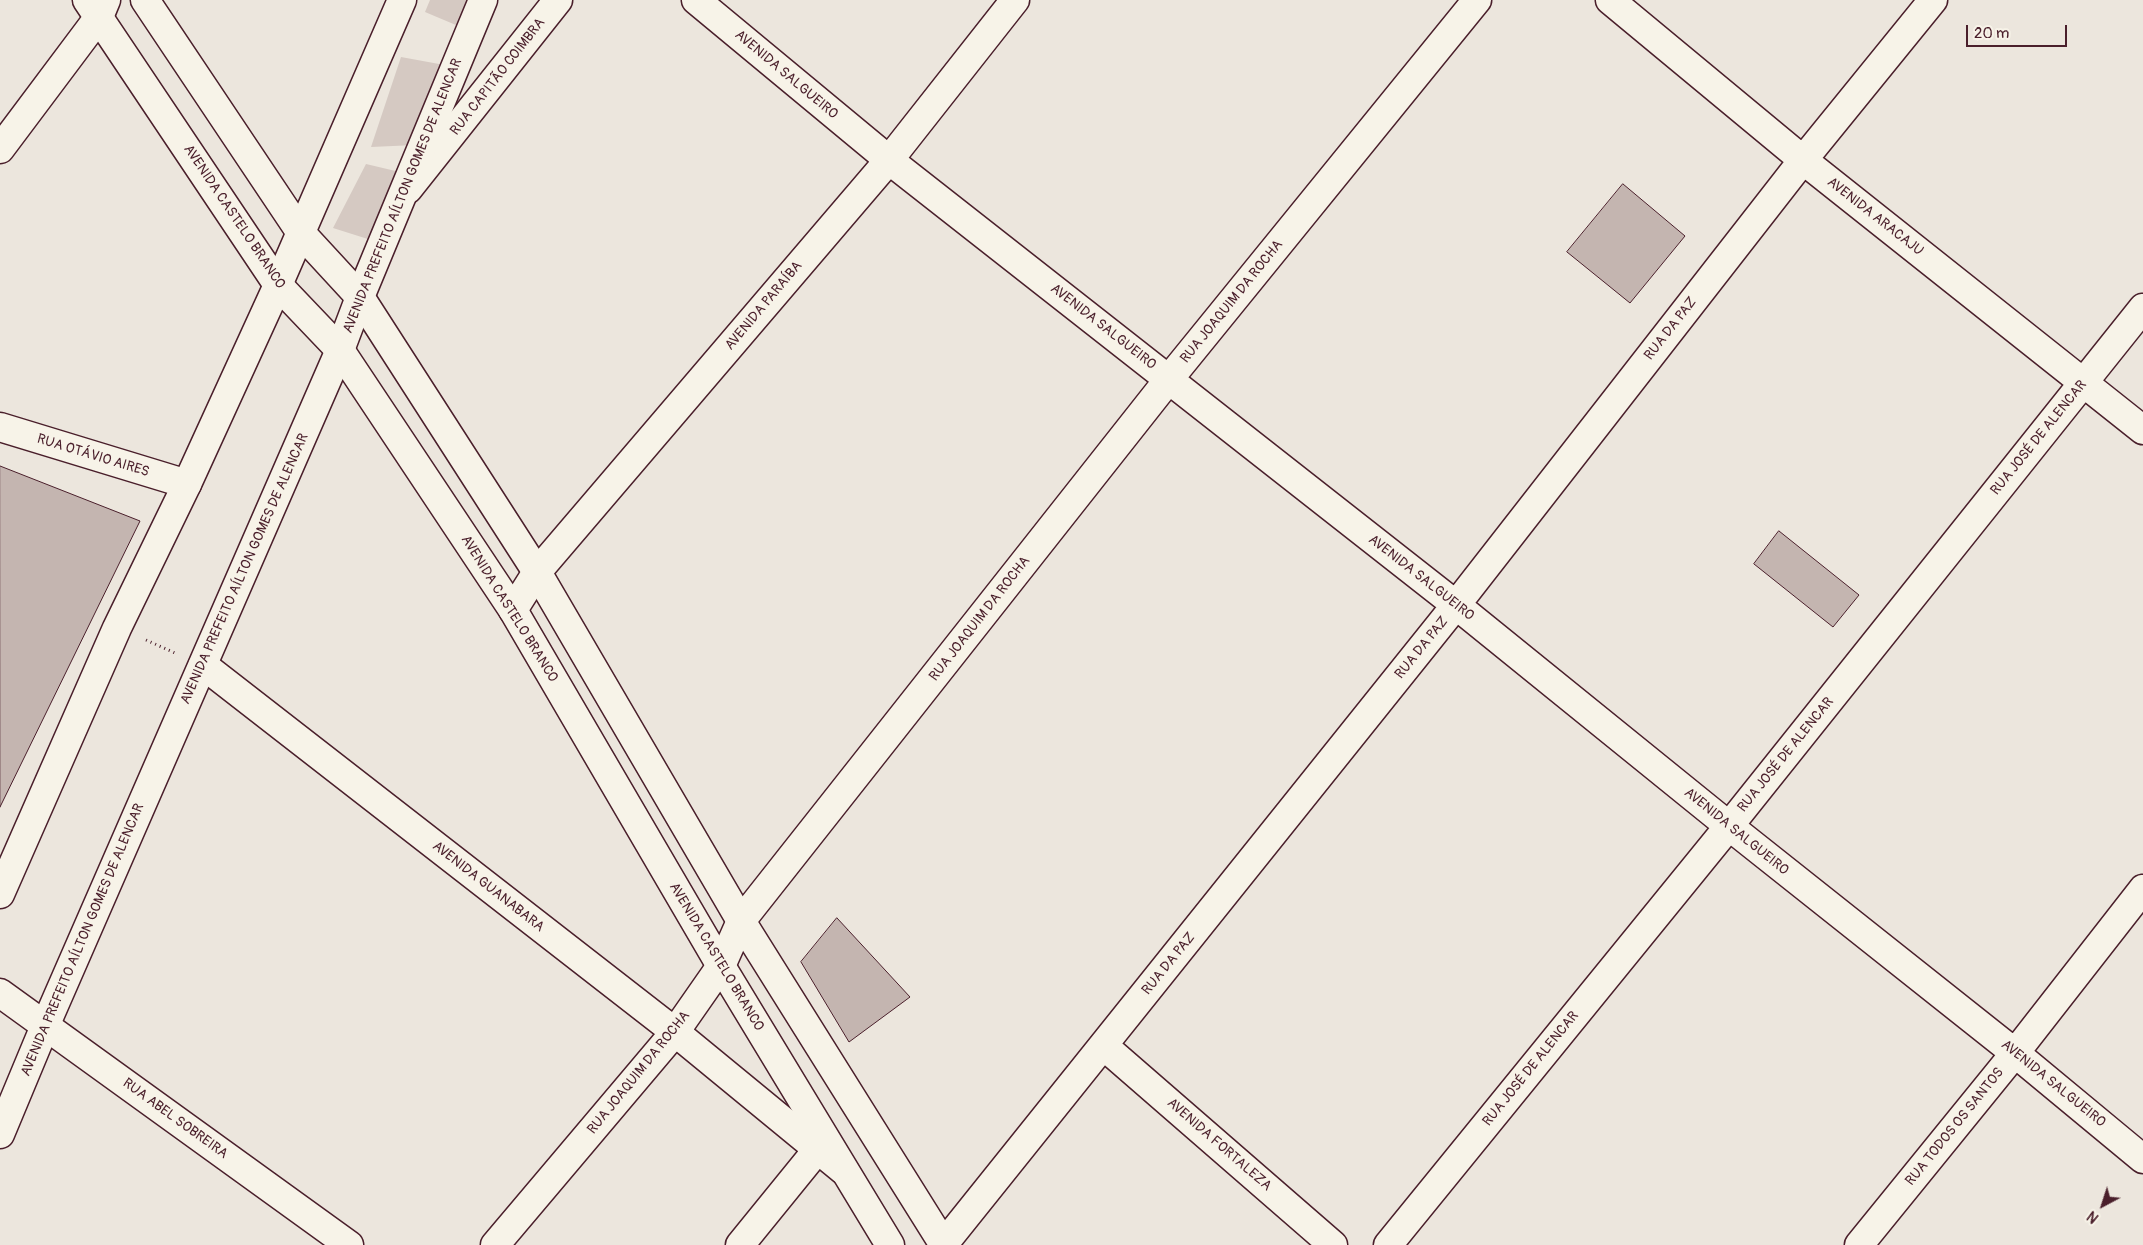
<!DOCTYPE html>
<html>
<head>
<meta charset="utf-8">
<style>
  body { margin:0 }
  #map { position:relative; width:2143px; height:1245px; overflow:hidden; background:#ece6dd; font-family:Pangolin,sans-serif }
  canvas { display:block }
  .north { position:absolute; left:2078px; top:1180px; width:50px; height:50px; -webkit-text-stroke:4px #f7f3e8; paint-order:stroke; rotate:220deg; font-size:14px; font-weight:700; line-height:20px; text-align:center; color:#4a1f2b }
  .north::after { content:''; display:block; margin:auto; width:18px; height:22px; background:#4a1f2b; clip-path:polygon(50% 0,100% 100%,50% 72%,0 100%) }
  .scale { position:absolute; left:1966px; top:25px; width:101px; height:22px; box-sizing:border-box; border:2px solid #4a1f2b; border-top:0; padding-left:6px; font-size:15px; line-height:18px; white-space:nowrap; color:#4a1f2b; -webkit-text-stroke:4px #f7f3e8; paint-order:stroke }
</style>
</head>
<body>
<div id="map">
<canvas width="2143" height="1245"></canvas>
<div class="north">N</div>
<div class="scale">20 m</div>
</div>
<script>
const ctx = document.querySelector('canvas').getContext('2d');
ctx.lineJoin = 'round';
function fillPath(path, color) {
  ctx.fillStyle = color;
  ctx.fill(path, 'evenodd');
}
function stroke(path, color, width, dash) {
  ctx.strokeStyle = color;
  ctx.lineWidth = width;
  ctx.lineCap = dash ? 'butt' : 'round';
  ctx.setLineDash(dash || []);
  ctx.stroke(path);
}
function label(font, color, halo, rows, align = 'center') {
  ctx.font = font + ' Pangolin,sans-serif';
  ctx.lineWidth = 4;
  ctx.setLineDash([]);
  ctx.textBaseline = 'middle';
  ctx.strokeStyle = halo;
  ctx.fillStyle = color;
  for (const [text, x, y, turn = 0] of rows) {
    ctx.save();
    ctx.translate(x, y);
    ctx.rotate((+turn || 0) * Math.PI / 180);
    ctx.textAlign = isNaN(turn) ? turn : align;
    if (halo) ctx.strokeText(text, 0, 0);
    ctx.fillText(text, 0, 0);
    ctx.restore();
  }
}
fillPath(new Path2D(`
  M430,0H474L463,28L425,12Z
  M401,57L450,66L415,145L371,147Z
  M366,164L404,173L371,240L333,228Z`), '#d5c9c2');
const building = new Path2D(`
  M1623,184L1685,236L1630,303L1567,252Z
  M0,466L140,521L0,807Z
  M1779,531L1859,595L1833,627L1754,564Z
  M837,918L910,997L849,1042L801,962Z`);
fillPath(building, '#c4b5b0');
stroke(building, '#4a1f2b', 1);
const minor = new Path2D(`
  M696,0L889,160L1456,605L1729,826L2015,1053L2143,1159
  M1610,0L1803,160L2143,430
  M0,149L99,17L106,0
  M408,189L558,0
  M0,427L187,484
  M513,610L537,572L889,160L1015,0
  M203,665L675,1032L843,1170
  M0,993L349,1245
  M1104,1046L1333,1245
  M495,1245L675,1032L721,966L741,921L1169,379L1477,0
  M740,1245L818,1149
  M943,1245L1456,605L1803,160L1933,0
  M1388,1245L1729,826L2143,308
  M1859,1245L2015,1053L2143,889`);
const secondary = new Path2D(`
  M87,0L278,285L340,350L513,610L721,966L890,1245
  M145,0L301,233L360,297L537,572L741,921L944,1245`);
const primary = new Path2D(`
  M0,894L117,628L187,484L278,285L402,0
  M0,1134L45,1026L340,350L360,297L483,0`);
stroke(minor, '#4a1f2b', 31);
stroke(secondary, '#4a1f2b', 31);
stroke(primary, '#4a1f2b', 31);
stroke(new Path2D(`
  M146,640L175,653`), '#4a1f2b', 3, [1, 4]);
stroke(minor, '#f7f3e8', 28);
stroke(secondary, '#f7f3e8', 28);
stroke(primary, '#f7f3e8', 28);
label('14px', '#4a1f2b', '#f7f3e8', [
  ["AVENIDA SALGUEIRO",786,75,40],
  ["RUA CAPITÃO COIMBRA",498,77,-52],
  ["AVENIDA PREFEITO AÍLTON GOMES DE ALENCAR",403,196,-68],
  ["AVENIDA CASTELO BRANCO",234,217,56],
  ["AVENIDA ARACAJU",1875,217,38],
  ["RUA JOAQUIM DA ROCHA",1232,302,-51],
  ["AVENIDA PARAÍBA",764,306,-50],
  ["AVENIDA SALGUEIRO",1103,327,38],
  ["RUA DA PAZ",1671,329,-52],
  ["RUA JOSÉ DE ALENCAR",2039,438,-51],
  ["RUA OTÁVIO AIRES",93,456,17],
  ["AVENIDA PREFEITO AÍLTON GOMES DE ALENCAR",245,569,-66],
  ["AVENIDA SALGUEIRO",1421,578,38],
  ["AVENIDA CASTELO BRANCO",509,609,58],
  ["RUA JOAQUIM DA ROCHA",980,619,-52],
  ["RUA DA PAZ",1422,648,-51],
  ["RUA JOSÉ DE ALENCAR",1786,755,-51],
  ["AVENIDA SALGUEIRO",1736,832,39],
  ["AVENIDA GUANABARA",488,887,38],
  ["AVENIDA PREFEITO AÍLTON GOMES DE ALENCAR",83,940,-67],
  ["AVENIDA CASTELO BRANCO",716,957,59],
  ["RUA DA PAZ",1169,964,-51],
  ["RUA JOSÉ DE ALENCAR",1531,1069,-51],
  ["RUA JOAQUIM DA ROCHA",639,1073,-51],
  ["AVENIDA SALGUEIRO",2053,1084,39],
  ["RUA ABEL SOBREIRA",175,1119,36],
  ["RUA TODOS OS SANTOS",1955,1127,-51],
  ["AVENIDA FORTALEZA",1219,1145,41]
]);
</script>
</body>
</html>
